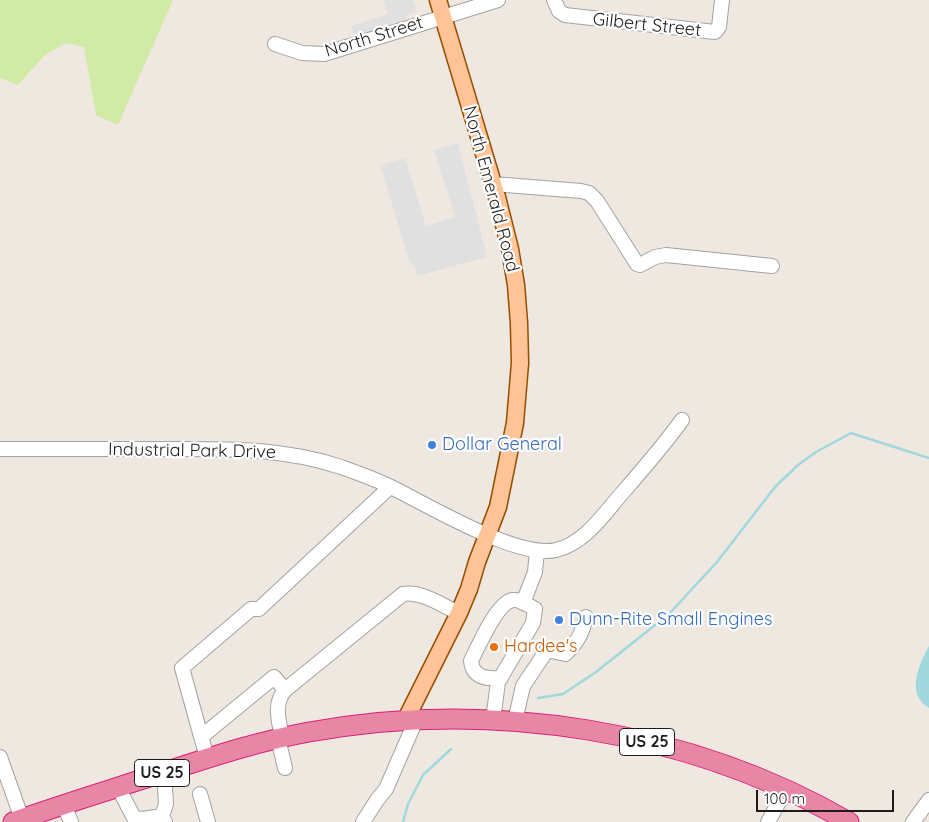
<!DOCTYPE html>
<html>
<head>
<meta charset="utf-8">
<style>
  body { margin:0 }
  #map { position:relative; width:929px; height:822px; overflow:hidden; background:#eee8e1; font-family:Quicksand,sans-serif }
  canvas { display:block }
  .scale { position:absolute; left:756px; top:790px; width:138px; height:22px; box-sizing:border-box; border:2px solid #1c1c1c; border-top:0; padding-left:6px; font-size:15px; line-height:18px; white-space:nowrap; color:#1c1c1c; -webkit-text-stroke:4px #fff; paint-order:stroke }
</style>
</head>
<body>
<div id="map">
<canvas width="929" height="822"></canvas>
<div class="scale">100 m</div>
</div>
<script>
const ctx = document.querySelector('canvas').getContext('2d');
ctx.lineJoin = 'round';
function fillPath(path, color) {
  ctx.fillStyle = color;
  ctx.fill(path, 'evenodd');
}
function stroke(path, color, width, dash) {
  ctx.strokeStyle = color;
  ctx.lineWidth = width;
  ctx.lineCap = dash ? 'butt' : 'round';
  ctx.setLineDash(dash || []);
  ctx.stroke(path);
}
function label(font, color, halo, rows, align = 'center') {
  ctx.font = font + ' Quicksand,sans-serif';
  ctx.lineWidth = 4.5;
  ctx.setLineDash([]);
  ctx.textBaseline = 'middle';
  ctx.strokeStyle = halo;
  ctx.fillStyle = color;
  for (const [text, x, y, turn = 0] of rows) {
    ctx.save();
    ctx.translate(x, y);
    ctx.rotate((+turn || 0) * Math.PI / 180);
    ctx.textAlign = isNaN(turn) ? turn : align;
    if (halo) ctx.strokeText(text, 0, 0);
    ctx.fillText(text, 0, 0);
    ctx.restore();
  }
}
fillPath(new Path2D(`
  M0,0H173L118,125L96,115L84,47L66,43L45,55L18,85L0,78Z`), '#d1eaa5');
fillPath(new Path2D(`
  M384,0H413L417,12L406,15L409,22L356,39L351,26L388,14Z
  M458,143L487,257L417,276L414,265L409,261L380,165L405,158L426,226L455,217L434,150Z`), '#e0e0e0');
fillPath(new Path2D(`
  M929,646V708C905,695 919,664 929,646Z`), '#a0d8dd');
stroke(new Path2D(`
  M538,698L563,694L596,672L669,614L717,562L775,487L798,465L816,452L851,433L929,458
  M403,822L408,804L423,775L451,749`), '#a0d8dd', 2.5);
const minor = new Path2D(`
  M554,0L559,11L565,15L715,32L719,27L722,0
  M275,44L302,53L324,54L498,0
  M493,184L581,191L589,193L597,201L637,264L640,265L655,257L666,255L772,266
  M0,449C53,449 107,449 160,449C224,449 280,447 341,467C358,473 375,479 391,487C428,505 517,559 556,550C586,543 605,512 624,491C644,468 664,445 682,420
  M523,603L535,572L537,551
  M493,720L498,682L533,623L535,609C529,606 520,599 513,600C497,602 478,647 471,661C473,678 486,679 501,678
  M515,721L523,686L547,650L565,654C577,644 583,632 586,617
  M201,737L274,677L285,690L403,594C422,591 441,605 459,613
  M282,737C279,721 273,704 285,690
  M278,738L285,768
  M0,757L23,822
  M207,758L182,668L251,609H259L390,487
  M164,772L166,804L162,816L165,822
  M118,787L134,818L143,819L162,816
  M200,794L208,822
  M64,805L71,822
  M363,822L377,800L386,789L416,720
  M768,822L786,789
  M913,822L929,800`);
const major = new Path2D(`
  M405,721L459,613L469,589L477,562L498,507L515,423L520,363L519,323L516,285L510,249L497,197L438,0`);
const highway = new Path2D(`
  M13,822C58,806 104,792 149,777C202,760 254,742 309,732C490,699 688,729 849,822`);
stroke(minor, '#a3a3a3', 16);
stroke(major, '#954e00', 19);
stroke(highway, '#dc1f7a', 21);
stroke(minor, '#fff', 14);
stroke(major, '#fec396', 16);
stroke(highway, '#e886a6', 19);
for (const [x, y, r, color] of [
  [432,445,5,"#3f7fe0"],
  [559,620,5,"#3f7fe0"],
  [494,647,5,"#e8710a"]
]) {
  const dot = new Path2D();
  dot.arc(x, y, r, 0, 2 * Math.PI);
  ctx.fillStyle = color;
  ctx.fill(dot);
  stroke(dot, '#fff', 2);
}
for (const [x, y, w] of [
  [647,742,55],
  [162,773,55]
]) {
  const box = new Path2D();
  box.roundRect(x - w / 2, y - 13.5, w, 27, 4);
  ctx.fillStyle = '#fff';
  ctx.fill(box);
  stroke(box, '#1c1c1c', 1);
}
label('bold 16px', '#1c1c1c', null, [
  ["US 25",647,742],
  ["US 25",162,773]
]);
label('18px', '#1c1c1c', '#fff', [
  ["Gilbert Street",647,25,6],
  ["North Street",374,37,-17],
  ["North Emerald Road",491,189,75],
  ["Industrial Park Drive",192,451,1]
]);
label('18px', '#366cbe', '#fff', [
  ["Dollar General",442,445],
  ["Dunn-Rite Small Engines",569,620]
], 'left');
label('18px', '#c56008', '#fff', [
  ["Hardee's",504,647]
], 'left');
</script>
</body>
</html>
